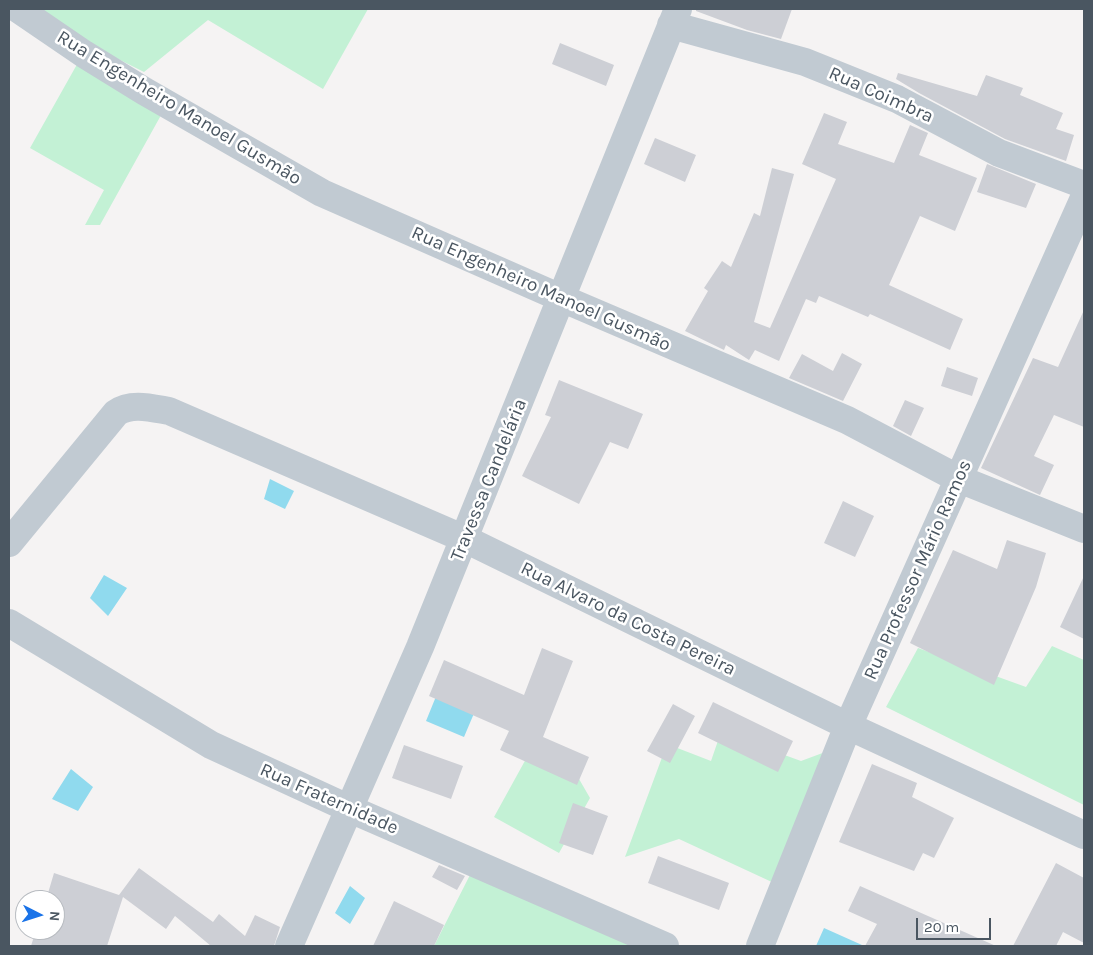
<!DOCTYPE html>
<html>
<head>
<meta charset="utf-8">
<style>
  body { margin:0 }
  #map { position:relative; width:1093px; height:955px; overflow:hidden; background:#f5f3f3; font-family:Karla,sans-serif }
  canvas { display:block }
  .frame { position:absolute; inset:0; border:10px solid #4a5661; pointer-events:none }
  .north { position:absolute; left:15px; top:890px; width:50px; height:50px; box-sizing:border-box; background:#fff; border:1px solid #b7bbc0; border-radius:50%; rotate:95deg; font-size:14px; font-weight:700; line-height:20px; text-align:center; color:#4a5661 }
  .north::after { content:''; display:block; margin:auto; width:18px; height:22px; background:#1a73e8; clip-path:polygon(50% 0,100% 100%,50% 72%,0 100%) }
  .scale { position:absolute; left:916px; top:918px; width:75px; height:22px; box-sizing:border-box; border:2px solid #4a5661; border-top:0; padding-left:6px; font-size:15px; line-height:18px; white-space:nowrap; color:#4a5661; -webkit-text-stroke:4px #fff; paint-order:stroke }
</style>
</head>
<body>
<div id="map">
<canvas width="1093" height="955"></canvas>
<div class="frame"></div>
<div class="north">N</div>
<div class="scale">20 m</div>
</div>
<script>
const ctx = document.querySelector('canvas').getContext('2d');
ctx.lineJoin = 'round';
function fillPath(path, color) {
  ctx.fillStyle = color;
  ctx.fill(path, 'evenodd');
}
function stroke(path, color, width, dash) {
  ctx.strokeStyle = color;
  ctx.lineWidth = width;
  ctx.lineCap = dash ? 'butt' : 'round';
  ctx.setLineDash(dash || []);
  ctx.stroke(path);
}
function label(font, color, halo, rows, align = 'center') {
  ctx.font = font + ' Karla,sans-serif';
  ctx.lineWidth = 5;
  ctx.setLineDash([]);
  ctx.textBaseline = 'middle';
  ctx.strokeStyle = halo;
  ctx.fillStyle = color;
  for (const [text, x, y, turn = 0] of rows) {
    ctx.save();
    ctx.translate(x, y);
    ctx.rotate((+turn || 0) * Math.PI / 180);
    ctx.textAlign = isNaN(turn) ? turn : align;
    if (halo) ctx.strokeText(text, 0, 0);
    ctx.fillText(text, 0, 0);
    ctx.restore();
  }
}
fillPath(new Path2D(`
  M18,9H368L323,89L208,20L144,72Z
  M80,59L165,108L100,225H85L104,190L30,148Z
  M1052,646L1084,660V805L886,707L918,648L1026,687Z
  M721,732L801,761L836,748L774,883L679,839L625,857L667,744L711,761Z
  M532,748L575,772L590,798L559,853L494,817Z
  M473,869L633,946H434Z`), '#c3f1d5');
fillPath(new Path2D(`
  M270,479L294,491L285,509L264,499Z
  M104,575L127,588L108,616L90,598Z
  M437,694L475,711L464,737L426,721Z
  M71,769L93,787L78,811L52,799Z
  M350,886L365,898L350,924L335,913Z
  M824,928L862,945L861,946H816Z`), '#90daee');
fillPath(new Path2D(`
  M696,9H792L781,39L747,30L696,11Z
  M560,43L614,65L606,86L552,64Z
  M898,73L977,96L986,75L1023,88L1020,95L1063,113L1056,129L1074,135L1066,161L1005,139L919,93L896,79Z
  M824,113L847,122L838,144L894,163L910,125L928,133L919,155L977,178L955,231L920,216L889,285L963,319L950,350L870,314L868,317L819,296L816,303L806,299L779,361L755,350L749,360L726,345L724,350L685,331L708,291L704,288L722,261L731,267L754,213L760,216L772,168L794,174L754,322L770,328L836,179L802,164Z
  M655,138L696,155L685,182L644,164Z
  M987,164L1036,184L1026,208L977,192Z
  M1084,310V427L1054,415L1034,456L1054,465L1040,495L981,468L1033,358L1058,367Z
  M842,353L862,364L843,401L789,378L802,354L833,371Z
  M947,367L978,378L972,396L941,386Z
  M559,380L643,414L628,449L610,442L579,504L522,476L551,417L545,415Z
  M905,400L924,408L911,436L893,426Z
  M843,501L874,516L855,557L824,543Z
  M1007,540L1046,553L1036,587L994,685L910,643L953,550L997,569Z
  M1084,576V639L1060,627Z
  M542,648L573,661L543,737L589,757L577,785L500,750L509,731L429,696L444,660L524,695Z
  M713,702L793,741L778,772L698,733Z
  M673,704L695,716L670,763L647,751Z
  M404,745L463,766L451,799L392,778Z
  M872,764L917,783L912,797L954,818L934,858L923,853L914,871L839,842Z
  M573,803L608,816L593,855L559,843Z
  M658,856L729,883L719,910L648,883Z
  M1056,863L1084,878V943L1063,932L1056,946H1013Z
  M439,865L465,876L457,890L432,877Z
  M139,868L213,922L219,914L245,936L255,915L280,927L274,946H211L175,916L166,929L123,897L107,946H31L36,930H55V900H46L54,873L119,895Z
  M860,886L996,946H865L877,924L848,911Z
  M394,901L444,925L434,946H373Z`), '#cdcfd5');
stroke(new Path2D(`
  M18,9L84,54L144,91L322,193L561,298L847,420L959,479L1084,529
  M671,25L805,62L897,99L999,153L1084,185
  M9,543L116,413C131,402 152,408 169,411L465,539L848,726L1084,835
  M9,623L211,745L350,809L665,946
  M289,946L420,647L678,9
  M760,946L848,726L1084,198`), '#c1cad2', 28);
label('19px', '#4a5661', '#fff', [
  ["Rua Coimbra",881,95,24],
  ["Rua Engenheiro Manoel Gusmão",179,108,31],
  ["Rua Engenheiro Manoel Gusmão",541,289,24],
  ["Travessa Candelária",489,480,-68],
  ["Rua Professor Mário Ramos",918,570,-66],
  ["Rua Alvaro da Costa Pereira",628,619,26],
  ["Rua Fraternidade",329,799,24]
]);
</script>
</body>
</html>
